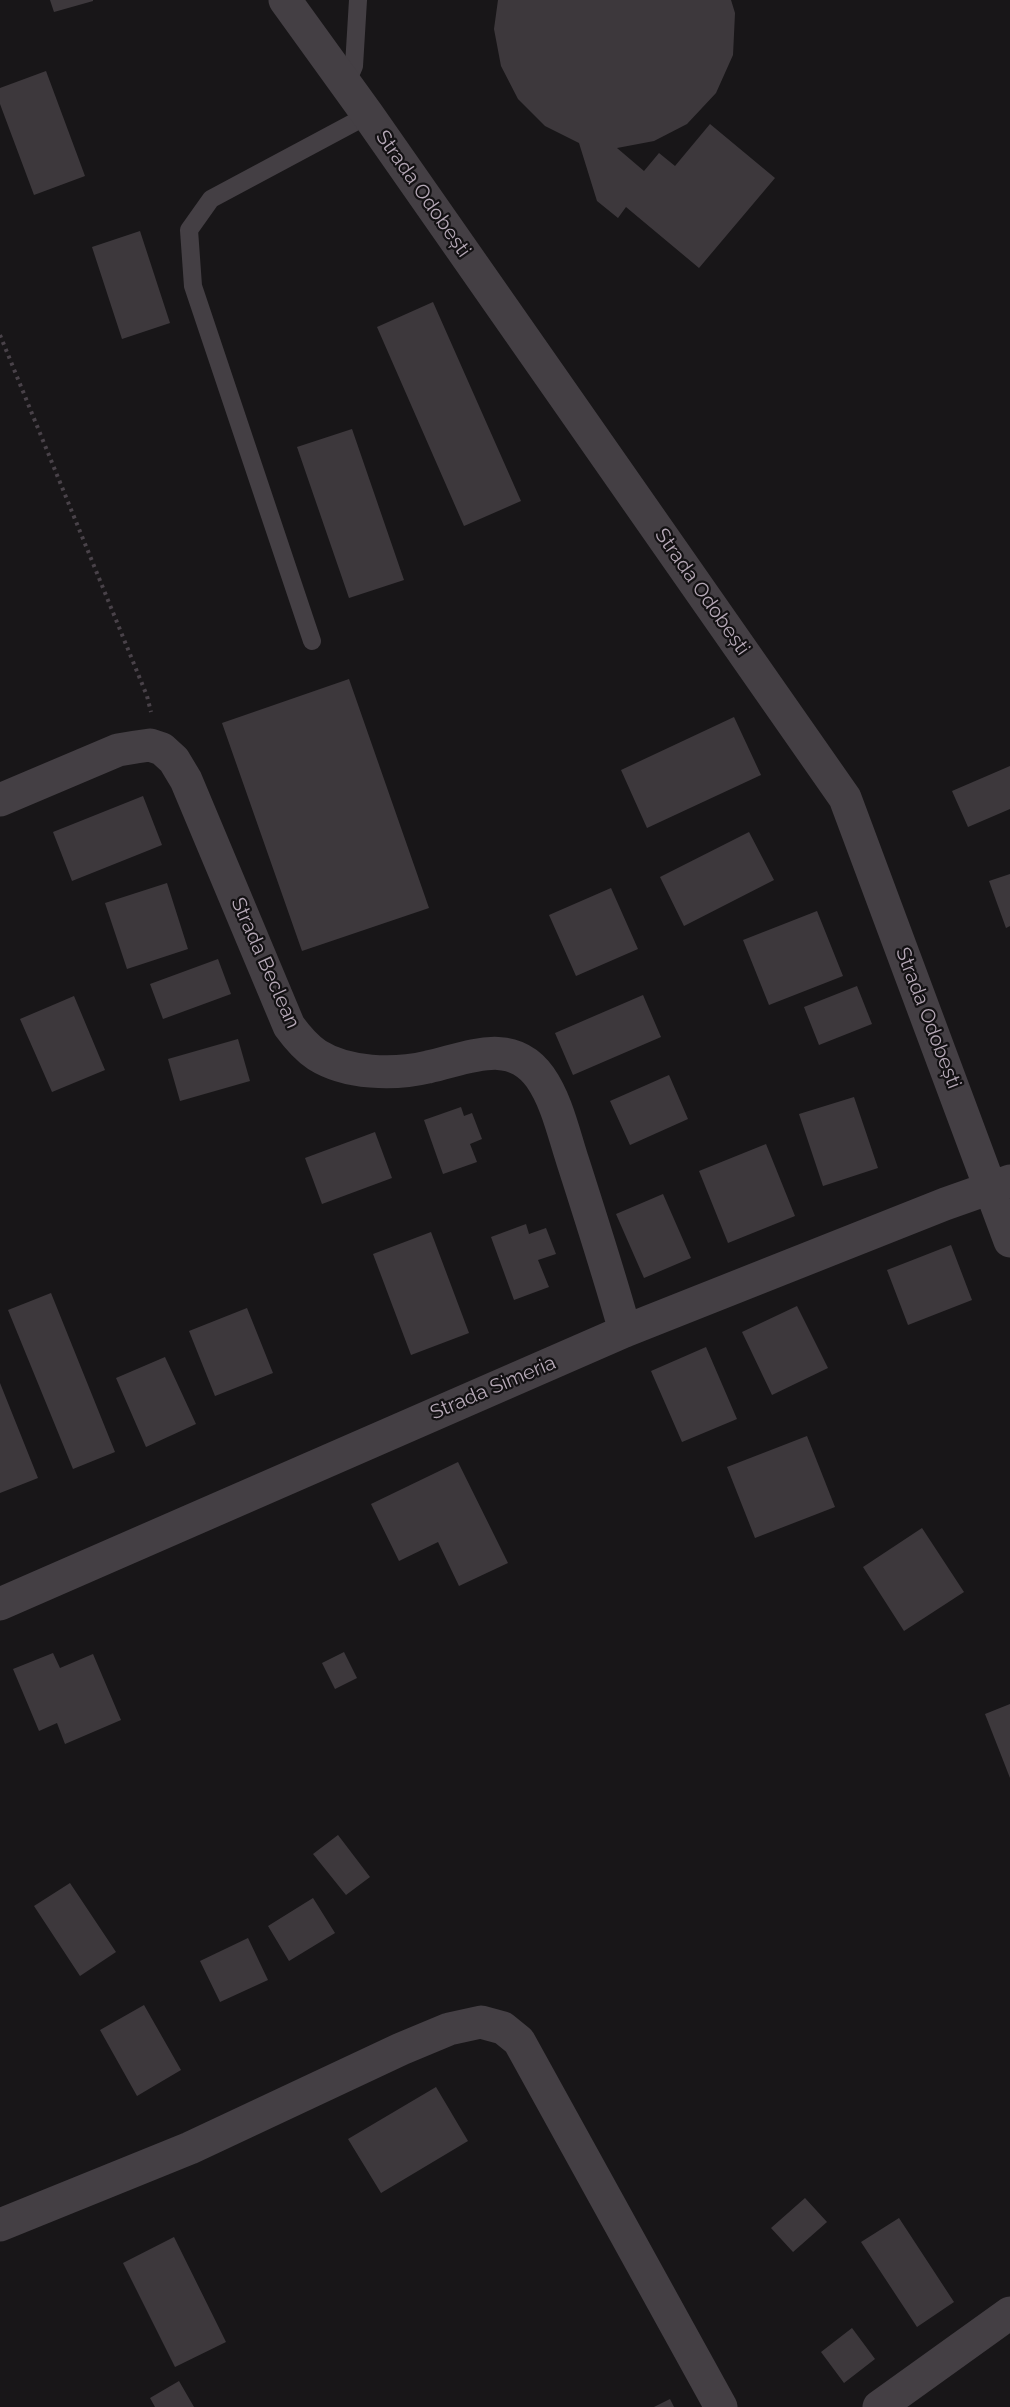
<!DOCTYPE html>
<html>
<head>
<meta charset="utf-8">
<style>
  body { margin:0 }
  canvas { display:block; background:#181618 }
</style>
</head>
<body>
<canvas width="1010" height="2407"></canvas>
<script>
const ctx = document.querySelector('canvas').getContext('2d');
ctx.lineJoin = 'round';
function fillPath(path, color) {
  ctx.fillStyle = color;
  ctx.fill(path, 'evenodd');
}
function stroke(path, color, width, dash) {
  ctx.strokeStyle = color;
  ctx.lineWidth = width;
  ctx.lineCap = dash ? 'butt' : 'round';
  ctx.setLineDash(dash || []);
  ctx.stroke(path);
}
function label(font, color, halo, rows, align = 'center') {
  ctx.font = font + ' Raleway,sans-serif';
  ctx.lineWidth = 4.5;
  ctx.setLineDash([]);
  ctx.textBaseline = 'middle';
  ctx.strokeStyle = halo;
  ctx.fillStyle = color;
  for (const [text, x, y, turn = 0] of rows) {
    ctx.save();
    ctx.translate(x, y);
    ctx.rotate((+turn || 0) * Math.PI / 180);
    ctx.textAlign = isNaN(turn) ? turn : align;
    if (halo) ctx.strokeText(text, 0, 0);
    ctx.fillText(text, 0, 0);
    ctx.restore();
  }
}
fillPath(new Path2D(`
  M50,0H93V1L54,12Z
  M498,0H731L735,13L733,55L716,93L687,124L654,141L617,148L644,171L659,153L675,166L710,124L775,178L699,268L626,207L618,218L597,201L579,143L545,126L518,99L501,66L494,29Z
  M46,71L85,176L34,195L0,104V88Z
  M140,231L170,323L122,339L92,247Z
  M433,302L521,501L464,526L377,327Z
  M352,429L404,580L349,598L297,447Z
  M349,679L429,908L302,951L222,723Z
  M734,717L761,775L647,828L621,770Z
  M1010,766V809L968,827L952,791Z
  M143,796L162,845L72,881L53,832Z
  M749,832L774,880L684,926L660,877Z
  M1010,874V926L1006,928L989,881Z
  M167,883L188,949L127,969L105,903Z
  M611,888L638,949L576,976L549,915Z
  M817,911L843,976L769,1005L743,940Z
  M218,959L231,994L163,1019L150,984Z
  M857,986L872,1024L819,1045L804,1007Z
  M643,995L661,1037L573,1075L555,1033Z
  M74,996L105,1070L52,1092L20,1019Z
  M238,1039L250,1081L180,1101L168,1059Z
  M669,1075L688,1119L630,1145L610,1101Z
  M854,1097L878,1168L823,1186L799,1114Z
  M461,1107L464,1116L472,1113L482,1139L470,1144L477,1162L443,1174L424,1120Z
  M375,1132L392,1178L322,1204L305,1158Z
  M766,1144L795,1216L728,1243L699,1171Z
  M663,1194L691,1258L644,1278L616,1214Z
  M526,1224L529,1234L546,1228L556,1254L538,1260L549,1287L514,1300L491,1237Z
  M431,1232L469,1333L411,1355L373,1254Z
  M951,1245L972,1300L908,1325L887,1270Z
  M51,1293L115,1452L73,1469L8,1310Z
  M797,1306L828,1368L772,1395L742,1332Z
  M247,1308L273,1373L215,1396L189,1331Z
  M706,1347L737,1419L682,1442L651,1371Z
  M165,1357L196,1424L146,1447L116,1378Z
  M0,1383L38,1478L0,1493Z
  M807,1436L835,1507L755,1538L727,1467Z
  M458,1462L508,1563L459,1586L438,1542L399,1561L371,1504Z
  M922,1528L964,1592L904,1631L863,1567Z
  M344,1652L357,1678L335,1689L322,1663Z
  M53,1653L60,1668L93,1654L121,1720L65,1744L57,1723L39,1731L13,1669Z
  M1010,1704V1778L985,1714Z
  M338,1835L370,1877L346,1895L313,1854Z
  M70,1883L116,1952L80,1976L34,1906Z
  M313,1898L335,1933L289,1961L268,1926Z
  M248,1938L268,1980L220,2002L200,1961Z
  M144,2005L181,2070L137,2096L100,2030Z
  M436,2087L468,2141L381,2193L348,2139Z
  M805,2198L827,2222L793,2252L771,2228Z
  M899,2218L954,2302L917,2327L861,2242Z
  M174,2237L226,2342L175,2367L123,2263Z
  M852,2328L875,2359L844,2383L821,2352Z
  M179,2381L194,2407H155L150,2398Z
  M670,2399L674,2407H654Z`), '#3d383c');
stroke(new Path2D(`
  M0,335L147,696L151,712`), '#494249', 4, [3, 4.5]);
stroke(new Path2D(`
  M342,79L351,73L354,66L358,0
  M312,641L193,286L189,230L211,199L368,115`), '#443f44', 18);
stroke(new Path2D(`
  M285,0L368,115L845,798L1010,1241
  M0,800L118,750L136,747L150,745L162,749L174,760L186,780L289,1026C297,1037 305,1047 317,1055C347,1074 394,1075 428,1067C466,1059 511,1036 540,1077C557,1101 564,1135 573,1162C591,1218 609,1274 625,1331
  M0,1604L625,1331L945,1204L1010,1181
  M0,2225L190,2148L401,2049L449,2029L481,2022L503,2028L519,2041L721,2407
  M879,2407L1010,2313`), '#443f44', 33);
label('20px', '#b6a9b7', '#131113', [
  ["Strada Odobești",423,194,55],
  ["Strada Odobești",702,592,55],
  ["Strada Beclean",265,963,66],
  ["Strada Odobești",928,1018,69],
  ["Strada Simeria",493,1388,-23]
]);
</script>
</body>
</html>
